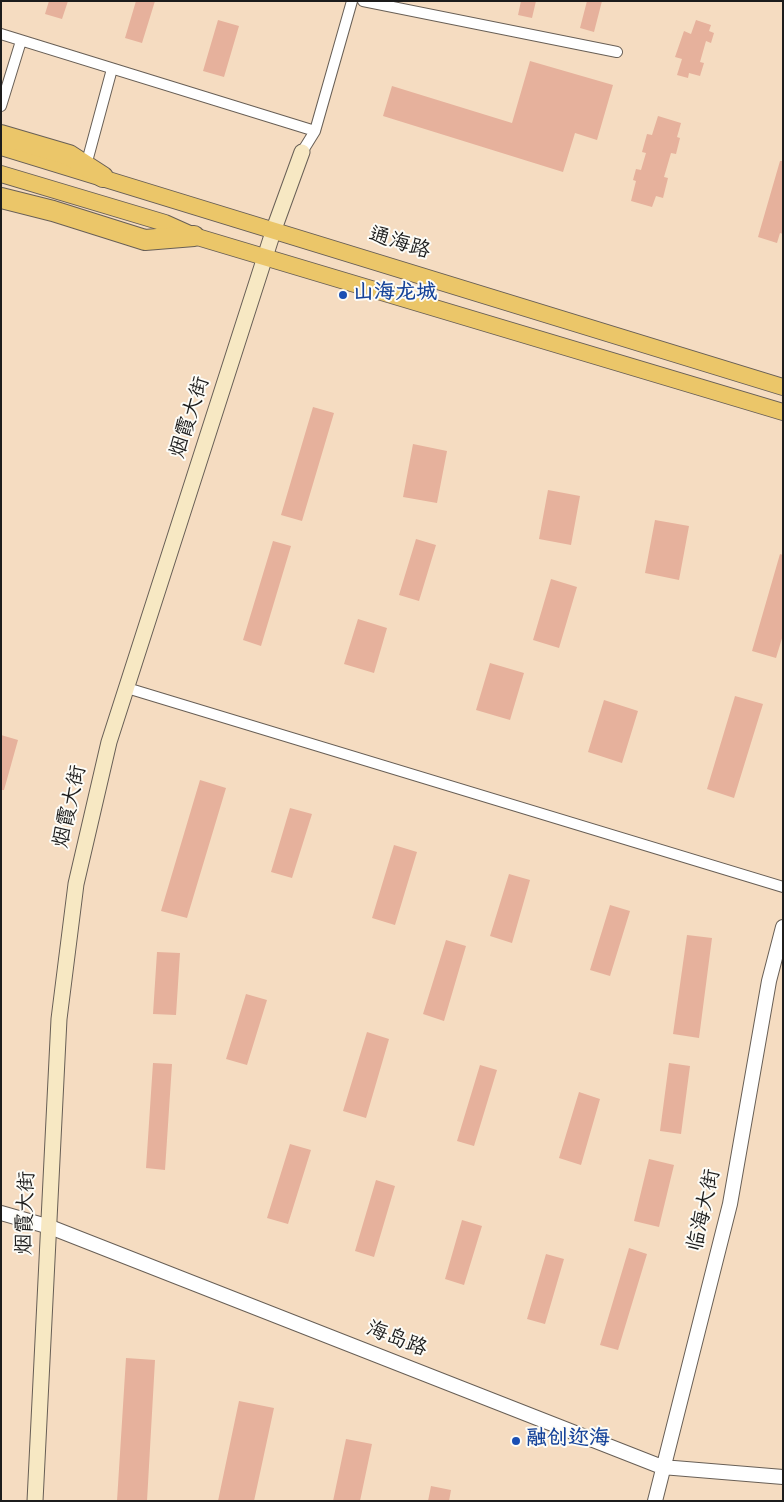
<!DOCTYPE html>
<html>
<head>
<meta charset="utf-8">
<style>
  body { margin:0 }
  #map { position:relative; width:784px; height:1502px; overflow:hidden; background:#f5dcc1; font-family:"Indie Flower",sans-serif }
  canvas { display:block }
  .frame { position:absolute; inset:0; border:2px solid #1c1c1c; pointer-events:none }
</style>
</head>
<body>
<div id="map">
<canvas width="784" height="1502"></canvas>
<div class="frame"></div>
</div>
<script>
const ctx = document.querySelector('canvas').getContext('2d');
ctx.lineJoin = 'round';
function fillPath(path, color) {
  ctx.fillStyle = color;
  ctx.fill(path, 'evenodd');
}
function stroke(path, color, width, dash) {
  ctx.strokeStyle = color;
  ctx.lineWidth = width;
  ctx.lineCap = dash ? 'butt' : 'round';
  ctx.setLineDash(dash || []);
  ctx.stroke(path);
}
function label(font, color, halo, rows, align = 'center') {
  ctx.font = font + ' "Indie Flower","LXGW WenKai TC",sans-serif';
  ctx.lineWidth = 4;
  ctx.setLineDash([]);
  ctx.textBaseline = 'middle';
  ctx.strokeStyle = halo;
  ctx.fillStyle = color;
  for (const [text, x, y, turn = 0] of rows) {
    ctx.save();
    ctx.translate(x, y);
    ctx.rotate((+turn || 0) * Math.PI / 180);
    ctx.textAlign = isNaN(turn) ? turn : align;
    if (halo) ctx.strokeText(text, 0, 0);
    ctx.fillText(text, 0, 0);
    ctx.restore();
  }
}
fillPath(new Path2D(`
  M49,1H68L62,19L45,14Z
  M136,1H155L142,43L125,38Z
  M521,1H536L532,18L518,15Z
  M587,1H602L594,32L580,28Z
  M218,20L239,26L224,77L203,71Z
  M696,20L711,25L709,31L714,33L711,43L706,41L700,62L704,63L700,76L689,73L688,78L677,75L682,59L675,57L684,31L691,34Z
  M530,61L613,85L597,140L575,133L563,172L383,116L392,86L512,123Z
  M658,116L681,123L677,137L680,138L676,154L671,153L664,177L668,178L663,198L656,196L652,207L631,201L636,181L633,180L636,169L641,170L646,153L642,152L647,134L652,135Z
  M780,161H783V234L780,233L777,243L758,237Z
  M313,407L334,413L302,521L281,515Z
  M413,444L447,451L437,503L403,497Z
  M548,490L580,496L571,545L539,539Z
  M655,520L689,526L679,580L645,573Z
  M416,539L436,545L419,601L399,595Z
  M273,541L291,546L261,646L243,640Z
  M780,554L783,555V635L776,658L752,651Z
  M551,579L577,587L559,648L533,640Z
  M358,619L387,628L374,673L344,664Z
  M490,663L524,673L510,720L476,710Z
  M735,696L763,704L734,798L707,789Z
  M604,700L638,711L622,763L588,752Z
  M1,735L18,740L4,790H1Z
  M200,780L226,788L187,918L161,911Z
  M290,808L312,814L292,878L271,872Z
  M394,845L417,852L395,925L372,918Z
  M509,874L530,880L512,943L490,936Z
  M610,905L630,911L610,976L590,970Z
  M687,935L712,938L699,1038L673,1034Z
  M446,940L466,946L444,1021L423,1014Z
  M157,952L180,953L176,1015L153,1014Z
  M246,994L267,1000L247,1065L226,1059Z
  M367,1032L389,1039L366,1118L343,1111Z
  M153,1063L172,1064L165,1170L146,1168Z
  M669,1063L690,1066L681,1134L660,1131Z
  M480,1065L497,1070L474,1146L457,1141Z
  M579,1092L600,1099L581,1165L559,1158Z
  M290,1144L311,1150L288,1224L267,1218Z
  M649,1159L674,1165L659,1227L634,1221Z
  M376,1180L395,1186L374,1257L355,1251Z
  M462,1220L482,1226L464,1285L445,1279Z
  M629,1248L647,1254L618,1350L600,1345Z
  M546,1254L564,1259L545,1324L527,1319Z
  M126,1358L155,1360L147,1501H117Z
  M239,1401L274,1408L254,1501H218Z
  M346,1439L372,1444L360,1501H333Z
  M431,1486L451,1490L449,1501H428Z`), '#e6b19c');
const minor = new Path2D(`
  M363,1L617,52
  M1,34L315,131
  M1,106L21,41
  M302,152L315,131L352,1
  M85,169L112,69
  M127,688L783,887`);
const tertiary = new Path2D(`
  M1,1213L50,1227L662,1467L783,1477
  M655,1501L730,1204L769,981L783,927`);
const secondary = new Path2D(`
  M35,1501L59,1019L76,884L109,742L274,229L302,152`);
const primary = new Path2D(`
  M1,147L783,387
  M1,174L165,223L194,236L783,412`);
const motorway = new Path2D(`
  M1,135L69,155L103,177
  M1,198L53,211L145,240L194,236`);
stroke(minor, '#685f56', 12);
stroke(tertiary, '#685f56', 16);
stroke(secondary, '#685f56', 17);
stroke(primary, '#685f56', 18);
stroke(motorway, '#685f56', 22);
stroke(minor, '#fff', 10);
stroke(tertiary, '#fff', 14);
stroke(secondary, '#f7e8c3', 15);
stroke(primary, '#ebc669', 16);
stroke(motorway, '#ebc669', 20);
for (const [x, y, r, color] of [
  [343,295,5,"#1a4fb4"],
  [516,1441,5,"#1a4fb4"]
]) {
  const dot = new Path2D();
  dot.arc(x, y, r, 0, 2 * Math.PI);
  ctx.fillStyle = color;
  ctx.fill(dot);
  stroke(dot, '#fdfcf7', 2);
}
label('21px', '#1c1c1c', '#fdfcf7', [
  ["通海路",399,245,17],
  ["烟霞大街",192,418,-72],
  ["烟霞大街",72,807,-77],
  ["临海大街",706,1211,-77],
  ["烟霞大街",28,1213,-88],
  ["海岛路",396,1341,21]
]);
label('bold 21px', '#164399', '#fdfcf7', [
  ["山海龙城",353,295],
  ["融创迩海",526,1441]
], 'left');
</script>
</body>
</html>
